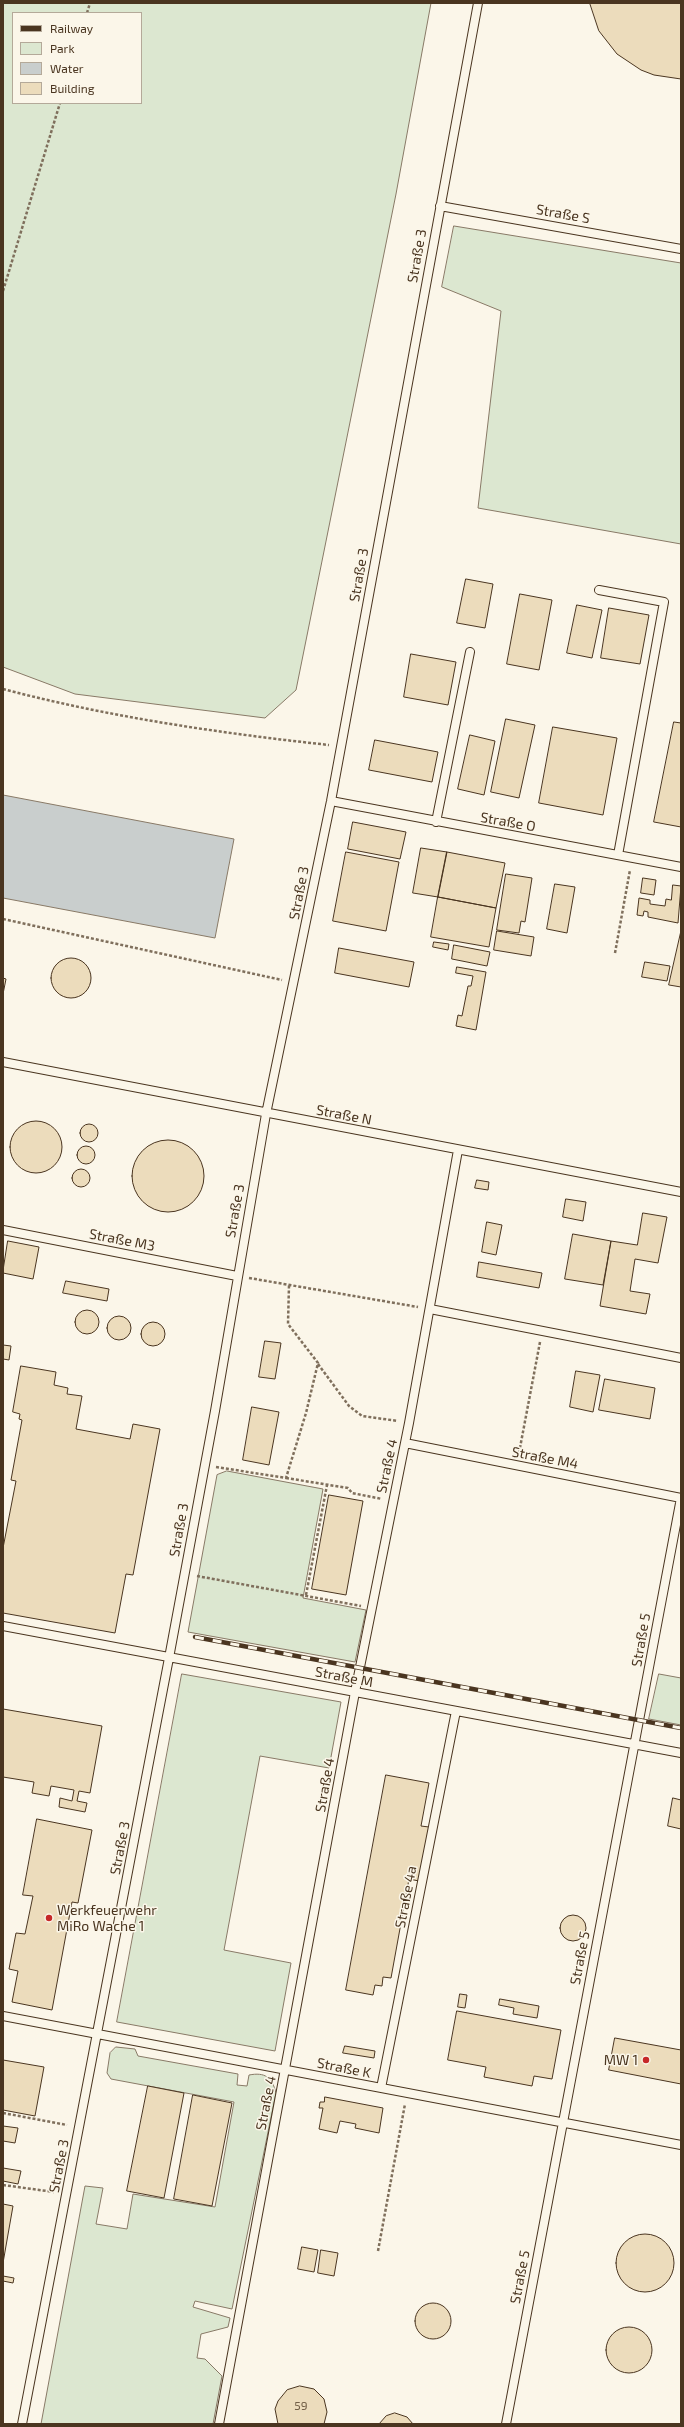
<!DOCTYPE html>
<html>
<head>
<meta charset="utf-8">
<style>
  body { margin:0 }
  #map { position:relative; width:684px; height:2427px; overflow:hidden; background:#fbf6e9; font-family:"Exo 2",sans-serif }
  canvas { display:block }
  .frame { position:absolute; inset:0; border:4px solid #4a3520; pointer-events:none }
  .legend { position:absolute; left:12px; top:12px; width:130px; height:92px; box-sizing:border-box; background:#fbf6e9; border:1px solid #b4a999; margin:0; padding:5px 7px; list-style:none; font-size:12px; color:#4a3520 }
  .legend li { display:flex; align-items:center; gap:8px; height:20px }
  .legend b { width:20px; border:1px solid #b4a999 }
</style>
</head>
<body>
<div id="map">
<canvas width="684" height="2427"></canvas>
<div class="frame"></div>
<ul class="legend">
<li><b style="height:5px;background:#4a3520"></b>Railway</li>
<li><b style="height:11px;background:#dce7d0"></b>Park</li>
<li><b style="height:11px;background:#c9cecd"></b>Water</li>
<li><b style="height:11px;background:#ecdcbc"></b>Building</li>
</ul>
</div>
<script>
const ctx = document.querySelector('canvas').getContext('2d');
ctx.lineJoin = 'round';
function fillPath(path, color) {
  ctx.fillStyle = color;
  ctx.fill(path, 'evenodd');
}
function stroke(path, color, width, dash) {
  ctx.strokeStyle = color;
  ctx.lineWidth = width;
  ctx.lineCap = dash ? 'butt' : 'round';
  ctx.setLineDash(dash || []);
  ctx.stroke(path);
}
function label(font, color, halo, rows, align = 'center') {
  ctx.font = font + ' "Exo 2",sans-serif';
  ctx.lineWidth = 3;
  ctx.setLineDash([]);
  ctx.textBaseline = 'middle';
  ctx.strokeStyle = halo;
  ctx.fillStyle = color;
  for (const [text, x, y, turn = 0] of rows) {
    ctx.save();
    ctx.translate(x, y);
    ctx.rotate((+turn || 0) * Math.PI / 180);
    ctx.textAlign = isNaN(turn) ? turn : align;
    if (halo) ctx.strokeText(text, 0, 0);
    ctx.fillText(text, 0, 0);
    ctx.restore();
  }
}
const green = new Path2D(`
  M3,3H431L396,194L296,690L265,718L75,694L3,667ZM13,13H141V103H13Z
  M454,226L681,263V544L478,508L501,311L442,287Z
  M227,1471L323,1489L303,1598L366,1610L355,1662L188,1632L217,1475Z
  M182,1674L341,1702L329,1768L260,1756L224,1950L291,1963L275,2051L117,2022Z
  M659,1674L681,1678V1725L649,1719Z
  M116,2047L135,2049L138,2056L238,2074L237,2085L247,2086L249,2075C265,2072 272,2077 276,2093L232,2309L195,2301L193,2307L230,2318L228,2327L201,2334L197,2358L205,2359L222,2376L213,2424H41L85,2186L103,2188L96,2224L127,2229L133,2194L215,2207L234,2102L111,2079L107,2073L110,2053Z`);
fillPath(green, '#dce7d0');
stroke(green, '#887966', 1);
const water = new Path2D(`
  M3,795L234,839L215,938L3,898Z`);
fillPath(water, '#c9cecd');
stroke(water, '#887966', 1);
const building = new Path2D(`
  M590,3H681V79L654,75L641,70L617,54L599,31Z
  M466,579L493,584L485,628L457,623Z
  M520,594L552,600L539,670L507,664Z
  M577,605L602,610L592,658L567,653Z
  M609,608L649,615L640,664L601,658Z
  M411,654L456,662L448,705L404,697Z
  M506,719L535,725L519,798L491,792Z
  M674,722L681,723V827L654,822Z
  M553,727L617,738L603,815L539,803Z
  M470,735L495,741L484,795L458,789Z
  M375,740L438,752L432,782L369,770Z
  M353,822L406,832L400,859L348,849Z
  M421,848L447,852L438,897L413,893Z
  M346,852L399,862L386,931L333,921Z
  M447,852L505,863L496,908L438,897Z
  M506,874L532,878L525,922L521,921L519,933L497,930Z
  M643,878L656,880L654,895L641,893Z
  M555,884L575,887L567,933L547,929Z
  M673,885L681,886L678,923L648,917V912L644,911L643,916L637,915L639,898L650,900V904L665,906L666,899L671,900Z
  M438,897L496,908L489,947L431,937Z
  M497,931L534,937L531,956L494,950Z
  M681,931V987L669,985Z
  M434,942L449,944L448,950L433,947Z
  M454,945L490,952L487,966L452,959Z
  M339,948L414,962L409,987L335,973Z
  M51 978a20 20 0 1 1 40 0a20 20 0 1 1-40 0Z
  M645,962L670,966L667,981L642,977Z
  M457,967L486,972L476,1030L456,1026L458,1015L462,1016L468,986H471L473,976L456,973Z
  M3,978L6,979L3,994Z
  M10 1147a26 26 0 1 1 52 0a26 26 0 1 1-52 0Z
  M80 1133a9 9 0 1 1 18 0a9 9 0 1 1-18 0Z
  M132 1176a36 36 0 1 1 72 0a36 36 0 1 1-72 0Z
  M77 1155a9 9 0 1 1 18 0a9 9 0 1 1-18 0Z
  M72 1178a9 9 0 1 1 18 0a9 9 0 1 1-18 0Z
  M477,1180L489,1182L488,1190L475,1188Z
  M566,1199L586,1202L583,1221L563,1217Z
  M643,1213L667,1217L658,1263L635,1259L630,1291L650,1294L646,1314L600,1306L611,1241L637,1245Z
  M487,1222L502,1225L496,1255L482,1252Z
  M573,1234L611,1241L603,1285L565,1279Z
  M8,1241L39,1247L33,1279L3,1273Z
  M479,1262L542,1273L539,1288L477,1277Z
  M66,1281L109,1289L107,1301L63,1293Z
  M75 1322a12 12 0 1 1 24 0a12 12 0 1 1-24 0Z
  M107 1328a12 12 0 1 1 24 0a12 12 0 1 1-24 0Z
  M141 1334a12 12 0 1 1 24 0a12 12 0 1 1-24 0Z
  M265,1341L281,1343L275,1379L259,1377Z
  M3,1345L11,1346L9,1360L3,1359Z
  M21,1366L56,1372L54,1385L68,1388L67,1394L82,1396L76,1429L130,1439L133,1424L160,1429L133,1575L126,1574L115,1633L3,1613V1548L16,1481L11,1480L22,1420L19,1419L20,1414L13,1412Z
  M576,1371L600,1375L593,1412L570,1407Z
  M605,1379L655,1388L650,1419L599,1410Z
  M252,1407L279,1412L269,1465L243,1460Z
  M329,1495L363,1501L346,1595L312,1589Z
  M3,1709L102,1726L90,1793L79,1791L77,1801L87,1803L85,1812L59,1807L60,1798L72,1801L74,1790L51,1786L49,1796L32,1793L34,1782L3,1777Z
  M386,1775L429,1783L421,1826L429,1827L419,1881L409,1879L391,1978L383,1977L382,1986L375,1985L373,1995L346,1990Z
  M673,1798L681,1800V1829L668,1826Z
  M37,1819L92,1830L78,1903L72,1902L52,2010L12,2002L18,1971L9,1969L16,1933L25,1934L33,1896L23,1895Z
  M560 1928a13 13 0 1 1 26 0a13 13 0 1 1-26 0Z
  M460,1994L467,1995L465,2008L458,2007Z
  M500,1999L539,2006L537,2018L513,2014L514,2008L499,2005Z
  M457,2011L561,2030L552,2079L534,2076L532,2086L484,2077L486,2067L448,2060Z
  M615,2038L681,2050V2084L609,2070Z
  M345,2046L375,2051L374,2058L343,2053Z
  M3,2060L44,2067L35,2116L3,2110Z
  M148,2086L184,2093L164,2198L127,2191Z
  M193,2095L232,2103L212,2206L174,2199Z
  M325,2097L383,2108L379,2133L355,2128L356,2124L340,2121L337,2133L319,2129L323,2108H319L320,2102H324Z
  M3,2126L18,2128L15,2143L3,2141Z
  M3,2168L21,2171L18,2184L3,2181Z
  M3,2204L13,2206L3,2263Z
  M616 2263a29 29 0 1 1 58 0a29 29 0 1 1-58 0Z
  M302,2247L318,2250L314,2272L298,2269Z
  M321,2250L338,2253L334,2276L318,2273Z
  M3,2276L14,2278L13,2283L3,2281Z
  M415 2321a18 18 0 1 1 36 0a18 18 0 1 1-36 0Z
  M606 2350a23 23 0 1 1 46 0a23 23 0 1 1-46 0Z
  M300,2386L314,2389L324,2399L327,2412L324,2424H278L275,2409L278,2401L287,2390Z
  M395,2413L407,2417L413,2424H379L386,2416Z`);
fillPath(building, '#ecdcbc');
stroke(building, '#4a3520', 1);
const service = new Path2D(`
  M440,206L681,249
  M599,590L664,602L618,855
  M331,801L681,867
  M436,822L470,652
  M3,1062L681,1192
  M3,1230L237,1276
  M430,1309L681,1358
  M405,1443L681,1498
  M3,1626L681,1753
  M3,2016L681,2145
  M381,2088L456,1711
  M22,2424L169,1658L215,1411L266,1114L331,801L478,3
  M219,2424L355,1692L409,1423L458,1150
  M506,2424L681,1498`);
stroke(service, '#4a3520', 10);
stroke(new Path2D(`
  M87,13L90,3
  M3,291L60,103
  M3,689C109,717 219,733 329,745
  M3,919L282,980
  M615,953L630,870
  M249,1278L418,1307
  M318,1364L349,1406L362,1416L398,1421
  M519,1453L540,1342
  M216,1467L286,1478L306,1413L318,1363L288,1324L289,1285
  M286,1478L348,1488L352,1493L382,1499
  M197,1576L361,1606
  M306,1595L327,1485
  M3,2113L67,2125
  M3,2185L54,2192
  M378,2251L405,2104`), '#7f6f5c', 2.5, [3, 2]);
stroke(service, '#fbf6e9', 8);
const rail = new Path2D(`
  M195,1637L681,1728`);
stroke(rail, '#4a3520', 4.5);
stroke(rail, '#fbf6e9', 3, [9]);
for (const [x, y, r, color] of [
  [49,1918,4,"#c62828"],
  [646,2060,4,"#c62828"]
]) {
  const dot = new Path2D();
  dot.arc(x, y, r, 0, 2 * Math.PI);
  ctx.fillStyle = color;
  ctx.fill(dot);
  stroke(dot, '#fbf6e9', 1.5);
}
label('12px', '#725f47', null, [
  ["59",301,2406]
]);
label('14px', '#4a3520', '#fbf6e9', [
  ["Straße S",563,214,10],
  ["Straße 3",417,256,-80],
  ["Straße 3",359,575,-80],
  ["Straße O",508,822,10],
  ["Straße 3",299,893,-79],
  ["Straße N",344,1115,11],
  ["Straße 3",235,1211,-80],
  ["Straße M3",122,1240,11],
  ["Straße M4",545,1458,11],
  ["Straße 4",387,1466,-78],
  ["Straße 3",179,1530,-80],
  ["Straße 5",641,1640,-80],
  ["Straße M",344,1677,11],
  ["Straße 4",325,1785,-80],
  ["Straße 3",120,1848,-79],
  ["Straße 4a",406,1897,-79],
  ["Straße 5",580,1958,-79],
  ["Straße K",344,2068,11],
  ["Straße 4",266,2103,-79],
  ["Straße 3",59,2166,-79],
  ["Straße 5",520,2277,-79]
]);
label('14px', '#4a3520', '#fbf6e9', [
  ["Werkfeuerwehr",57,1910],
  ["MiRo Wache 1",57,1926],
  ["MW 1",638,2060,"right"]
], 'left');
</script>
</body>
</html>
